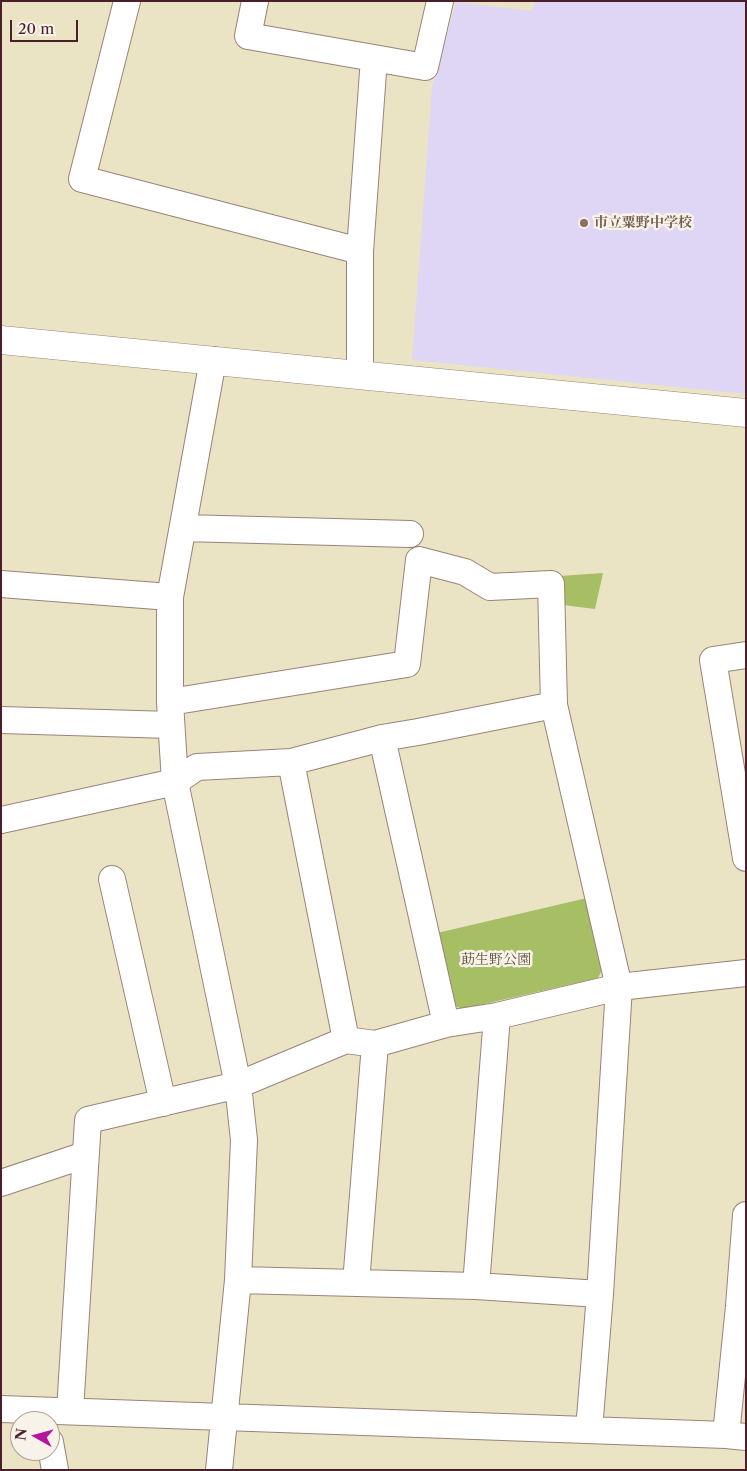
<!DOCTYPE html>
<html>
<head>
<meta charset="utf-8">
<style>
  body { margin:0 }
  #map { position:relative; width:747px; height:1471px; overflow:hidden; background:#eae4c5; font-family:"Libre Caslon Text",serif }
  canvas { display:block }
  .frame { position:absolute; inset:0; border:2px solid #4a1f2b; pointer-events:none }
  .north { position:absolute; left:10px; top:1411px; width:50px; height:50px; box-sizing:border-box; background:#f7f3e8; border:1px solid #b29e9c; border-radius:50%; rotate:277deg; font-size:14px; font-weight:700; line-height:20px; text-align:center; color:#4a1f2b }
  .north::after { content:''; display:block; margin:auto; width:18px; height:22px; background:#b5179e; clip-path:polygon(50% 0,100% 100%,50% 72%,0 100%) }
  .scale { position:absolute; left:10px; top:20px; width:68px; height:22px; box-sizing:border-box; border:2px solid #4a1f2b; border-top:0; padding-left:6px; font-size:15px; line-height:18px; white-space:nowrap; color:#4a1f2b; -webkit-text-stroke:4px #f7f3e8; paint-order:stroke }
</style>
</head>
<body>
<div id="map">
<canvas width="747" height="1471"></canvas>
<div class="frame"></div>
<div class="north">N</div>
<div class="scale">20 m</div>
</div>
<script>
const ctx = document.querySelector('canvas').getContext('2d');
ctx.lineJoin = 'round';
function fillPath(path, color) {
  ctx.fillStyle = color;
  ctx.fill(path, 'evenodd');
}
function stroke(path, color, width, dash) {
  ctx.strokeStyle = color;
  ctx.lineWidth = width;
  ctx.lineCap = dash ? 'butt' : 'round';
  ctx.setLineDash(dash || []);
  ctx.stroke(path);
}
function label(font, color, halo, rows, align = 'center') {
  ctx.font = font + ' "Libre Caslon Text","Noto Serif JP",serif';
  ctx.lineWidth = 5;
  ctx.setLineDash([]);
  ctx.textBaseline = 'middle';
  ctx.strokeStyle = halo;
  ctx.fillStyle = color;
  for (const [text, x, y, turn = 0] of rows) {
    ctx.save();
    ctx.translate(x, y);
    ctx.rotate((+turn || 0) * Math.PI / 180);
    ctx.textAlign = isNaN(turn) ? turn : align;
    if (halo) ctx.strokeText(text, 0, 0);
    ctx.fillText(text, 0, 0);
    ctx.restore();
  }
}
fillPath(new Path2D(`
  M535,1H746V394L412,360L432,87L456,2L532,11Z`), '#dfd5f5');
fillPath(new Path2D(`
  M603,573L595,609L563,605L560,576Z
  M587,898L603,968L598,978L462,1009L451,1004L437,933Z`), '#a6be64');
const minor = new Path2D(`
  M127,1L82,179L360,251V374
  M255,1L248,36L425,67L440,1
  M360,251L374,58
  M213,360L170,597V702L175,782L238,1085L244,1140L238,1280L219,1470
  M183,528L410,534
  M1,584L170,597
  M746,655L713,660L746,858
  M170,702L407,664L419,560L465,572L490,587L551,584L554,705
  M1,720L171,725
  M382,738L446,1024
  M291,762L346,1040
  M1,820L175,782L197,767L291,762L382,738L418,732L554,705L619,987L600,1294L589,1430
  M112,879L163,1103
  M1,1183L85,1155
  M238,1280L476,1286L600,1294
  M356,1283L375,1044
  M476,1286L497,1016
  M1,1409L726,1435L746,1437
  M70,1411L88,1120L238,1085L346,1040L375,1044L446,1024L497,1016L619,987L746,973
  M726,1435L739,1306L746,1215
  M50,1442L55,1470`);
const tertiary = new Path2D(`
  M1,340L746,413`);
stroke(minor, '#9a8278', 28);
stroke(tertiary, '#9a8278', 29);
stroke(minor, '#fff', 26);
stroke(tertiary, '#fff', 28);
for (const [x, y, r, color] of [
  [584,223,5,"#8d6e63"]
]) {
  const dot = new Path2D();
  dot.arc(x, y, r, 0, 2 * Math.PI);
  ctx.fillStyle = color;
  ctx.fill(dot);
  stroke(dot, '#f7f3e8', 2);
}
label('bold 14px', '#785e54', '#f7f3e8', [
  ["市立粟野中学校",594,223]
], 'left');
label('14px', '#664f3c', '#f7f3e8', [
  ["莇生野公園",496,960]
]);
</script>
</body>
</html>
